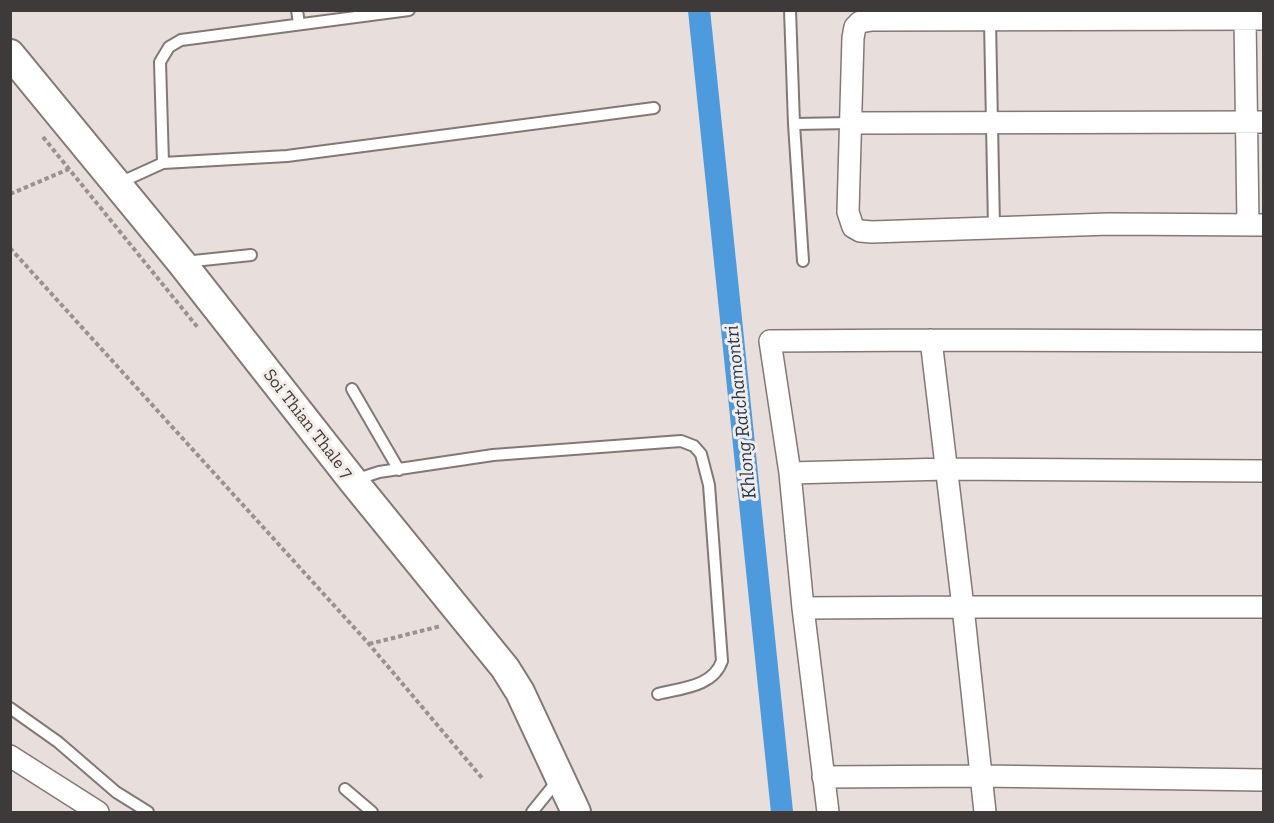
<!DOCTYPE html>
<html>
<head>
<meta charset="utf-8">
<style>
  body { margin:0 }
  #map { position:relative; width:1274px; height:823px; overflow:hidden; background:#e8dedb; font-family:"Zilla Slab",serif }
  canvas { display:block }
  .frame { position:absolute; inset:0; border:12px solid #3e3a39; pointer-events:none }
</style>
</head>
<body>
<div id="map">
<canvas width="1274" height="823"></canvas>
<div class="frame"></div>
</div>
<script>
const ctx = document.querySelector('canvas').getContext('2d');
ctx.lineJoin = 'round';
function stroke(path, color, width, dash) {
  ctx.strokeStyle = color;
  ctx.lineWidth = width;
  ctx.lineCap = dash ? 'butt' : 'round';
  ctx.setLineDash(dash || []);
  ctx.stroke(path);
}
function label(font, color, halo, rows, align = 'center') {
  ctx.font = font + ' "Zilla Slab",serif';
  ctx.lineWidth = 6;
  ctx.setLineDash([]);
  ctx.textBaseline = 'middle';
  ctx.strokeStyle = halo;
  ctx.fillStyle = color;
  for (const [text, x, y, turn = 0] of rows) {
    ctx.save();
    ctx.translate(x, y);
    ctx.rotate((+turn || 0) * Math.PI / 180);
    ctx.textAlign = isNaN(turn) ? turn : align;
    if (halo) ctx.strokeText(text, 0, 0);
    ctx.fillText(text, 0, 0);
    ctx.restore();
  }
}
stroke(new Path2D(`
  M699,10L782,812`), '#4d9add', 22);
const lane = new Path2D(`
  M297,10L299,24
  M790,10L794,124L803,261
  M990,21L994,227
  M794,124L851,123
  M163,163L287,156L654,108
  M119,183L163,163L160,62L169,47L181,40L409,10
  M184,262L251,255
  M352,389L399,470
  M355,480L379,472L493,455L681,441L694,446L701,454L709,485L722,661C713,687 681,688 658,694
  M10,708L58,742L116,792L148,812
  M345,789L372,812
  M532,812L558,780`);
const street = new Path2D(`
  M1245,19L1248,225
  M1264,19L872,20L860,22L855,27L853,38L848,212L853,227L860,231L872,232L1109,224L1264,225
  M851,123L1264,122
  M931,340L963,607L985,812
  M790,473L946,469L1264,471
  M803,608L963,607H1264
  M10,756L98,812
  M823,777L981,776L1264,780
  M828,812L803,608L790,473L770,341L931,340L1264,341`);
const secondary = new Path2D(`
  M10,54L181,262L353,481L505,668L520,692L576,812`);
stroke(lane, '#827976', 14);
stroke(street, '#827976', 24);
stroke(secondary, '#827976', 32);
stroke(new Path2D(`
  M43,137L199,329
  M10,194L69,169
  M10,248L369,644L482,778
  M369,644L441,626`), '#999290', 4, [4.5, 3]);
stroke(lane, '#fff', 10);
stroke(street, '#fff', 21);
stroke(secondary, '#fff', 28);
label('18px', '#3e3a39', '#f5ebe8', [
  ["Soi Thian Thale 7",308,424,52]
]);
label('italic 20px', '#183853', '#f5ebe8', [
  ["Khlong Ratchamontri",741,412,-96]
]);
</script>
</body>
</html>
